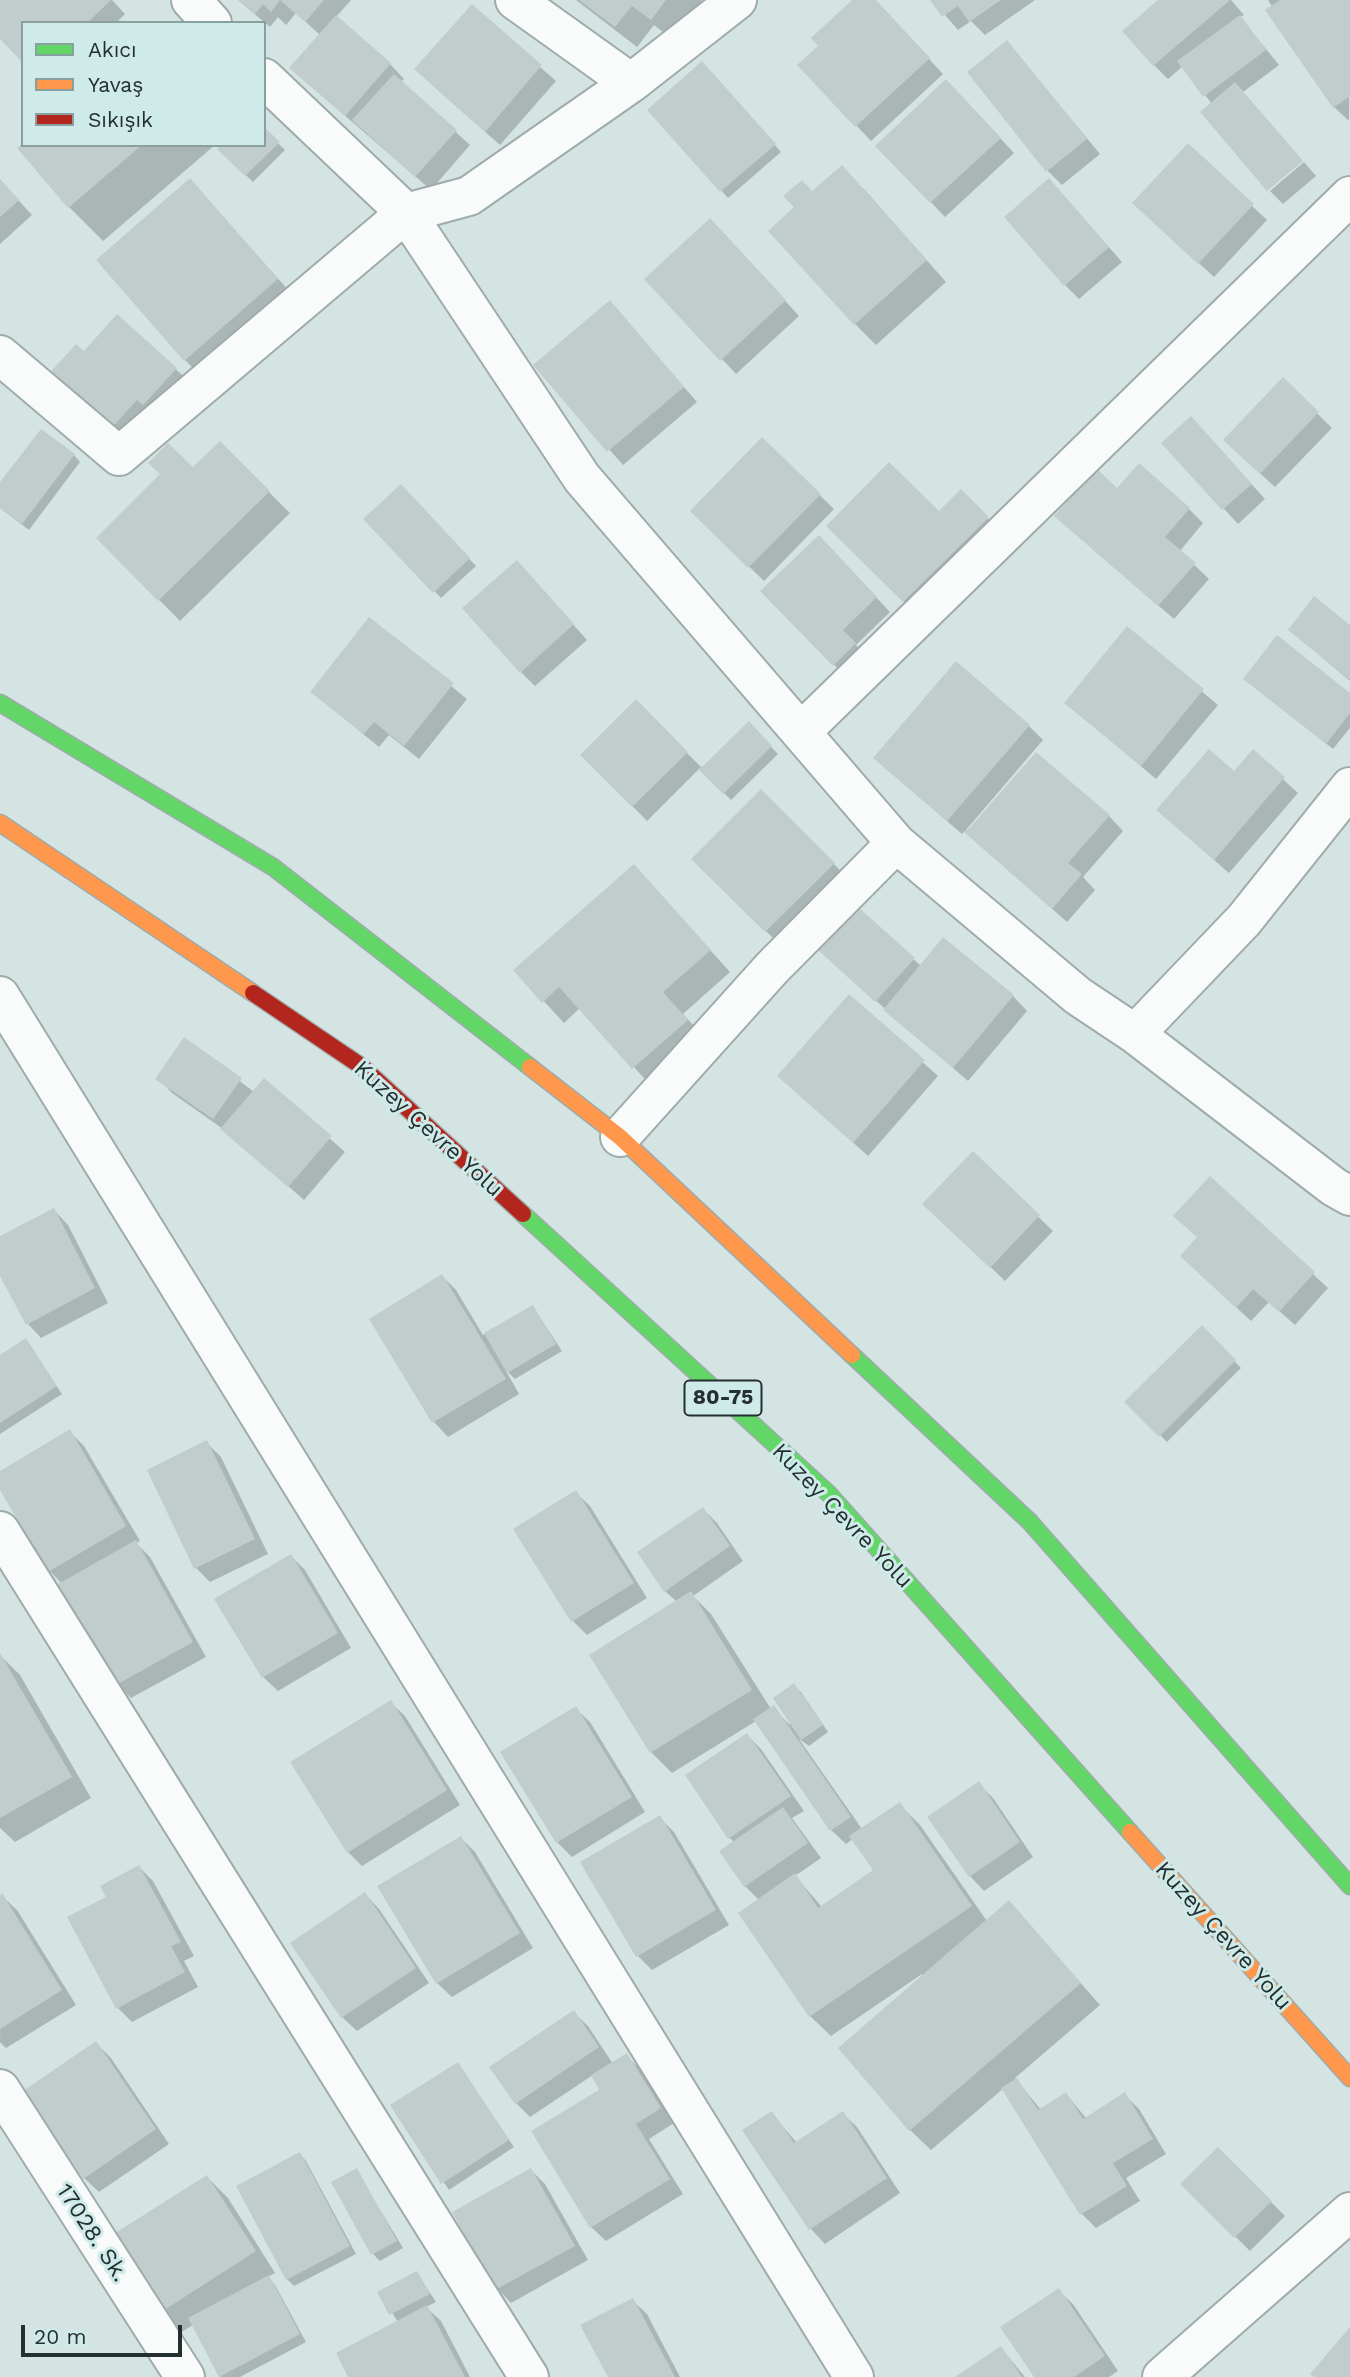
<!DOCTYPE html>
<html>
<head>
<meta charset="utf-8">
<style>
  body { margin:0 }
  #map { position:relative; width:1350px; height:2377px; overflow:hidden; background:#d4e4e3; font-family:"Work Sans",sans-serif }
  canvas { display:block }
  .legend { position:absolute; left:21px; top:21px; width:245px; height:126px; box-sizing:border-box; background:#ceeae9; border:2px solid #8a9f9f; margin:0; padding:9px 12px; list-style:none; font-size:21px; color:#242f2f }
  .legend li { display:flex; align-items:center; gap:14px; height:35px }
  .legend b { width:35px; border:2px solid #8a9f9f }
  .scale { position:absolute; left:21px; top:2325px; width:161px; height:32px; box-sizing:border-box; border:4px solid #242f2f; border-top:0; padding-left:9px; font-size:21px; line-height:24px; white-space:nowrap; color:#242f2f; -webkit-text-stroke:5px #ceeae9; paint-order:stroke }
</style>
</head>
<body>
<div id="map">
<canvas width="1350" height="2377"></canvas>
<ul class="legend">
<li><b style="height:9px;background:#63d668"></b>Akıcı</li>
<li><b style="height:9px;background:#ff974d"></b>Yavaş</li>
<li><b style="height:9px;background:#b3261e"></b>Sıkışık</li>
</ul>
<div class="scale">20 m</div>
</div>
<script>
const ctx = document.querySelector('canvas').getContext('2d');
ctx.lineJoin = 'round';
function fillPath(path, color) {
  ctx.fillStyle = color;
  ctx.fill(path, 'evenodd');
}
function stroke(path, color, width, dash) {
  ctx.strokeStyle = color;
  ctx.lineWidth = width;
  ctx.lineCap = dash ? 'butt' : 'round';
  ctx.setLineDash(dash || []);
  ctx.stroke(path);
}
function label(font, color, halo, rows, align = 'center') {
  ctx.font = font + ' "Work Sans",sans-serif';
  ctx.lineWidth = 6;
  ctx.setLineDash([]);
  ctx.textBaseline = 'middle';
  ctx.strokeStyle = halo;
  ctx.fillStyle = color;
  for (const [text, x, y, turn = 0] of rows) {
    ctx.save();
    ctx.translate(x, y);
    ctx.rotate((+turn || 0) * Math.PI / 180);
    ctx.textAlign = isNaN(turn) ? turn : align;
    if (halo) ctx.strokeText(text, 0, 0);
    ctx.fillText(text, 0, 0);
    ctx.restore();
  }
}
fillPath(new Path2D(`
  M0,0H112L125,14L116,23H23L0,37Z
  M238,0H351L336,17L390,64L404,79L401,82L470,145L431,190L306,82L320,35L296,13L286,25L278,17L270,27Z
  M576,0H702L672,39L654,25L637,47Z
  M855,0H874L943,74L871,141L799,65L820,46Z
  M932,0H1035L985,35L971,21L958,30Z
  M1160,0H1231L1244,15L1240,17L1279,65L1243,92L1302,160L1212,104L1183,66L1168,79L1154,65Z
  M1268,0H1350L1349,121L1334,107Z
  M472,7L556,81L500,145L431,84Z
  M1007,42L1100,154L1062,185L1048,171Z
  M709,71L781,152L728,198L650,110Z
  M961,96L1014,153L945,217L878,146Z
  M264,130L285,150L253,182L219,149L264,145Z
  M23,145H215L103,241L69,207Z
  M1188,146L1267,220L1214,277L1149,217Z
  M1304,162L1316,176L1283,204L1270,191Z
  M0,180L32,215L0,244Z
  M190,180L298,301L206,381L185,360Z
  M863,188L946,282L876,345L855,324Z
  M1063,195L1122,262L1079,299L1065,285Z
  M725,235L799,316L736,374L647,279Z
  M610,302L697,402L623,465L535,365Z
  M117,316L191,383L123,446L62,392L84,353Z
  M1283,380L1332,428L1275,487L1240,455Z
  M1205,433L1265,499L1238,524L1163,443Z
  M762,439L834,509L764,581L692,511Z
  M220,444L290,513L180,621L98,538L162,474L193,470Z
  M74,455L80,462L29,530L0,508V485Z
  M401,487L476,566L441,598L366,519Z
  M1118,490L1189,509L1203,523L1180,551L1209,579L1174,619L1071,530Z
  M961,492L1002,533L918,615L828,526L939,514Z
  M833,552L890,612L856,645L869,659L848,679L762,591Z
  M531,577L587,640L535,686L521,672Z
  M369,619L467,699L419,759L389,735L379,747L312,692Z
  M1350,627V681L1290,630Z
  M1127,629L1218,705L1156,779L1066,703Z
  M1252,685L1350,695V728L1333,749Z
  M636,702L703,769L749,724L778,754L731,800L700,768L647,821L582,755Z
  M1029,726L1043,740L966,830L968,833L1109,816L1123,831L1083,877L1095,890L1067,922L965,831L962,834L890,772Z
  M1253,752L1298,793L1229,873L1173,824L1234,773Z
  M761,792L848,878L781,946L694,859Z
  M634,866L730,972L683,1014L708,1041L654,1089L580,1008L564,1023L516,971Z
  M857,909L921,966L1013,996L1027,1011L968,1081L834,964Z
  M849,996L938,1076L868,1156L779,1076Z
  M185,1039L254,1092L264,1080L345,1152L304,1200L223,1129L172,1093L158,1078Z
  M973,1154L1053,1231L1005,1281L925,1204Z
  M1210,1179L1328,1288L1295,1325L1269,1302L1251,1321L1196,1270L1199,1238Z
  M54,1210L68,1225L108,1303L41,1338L27,1323L0,1272V1238Z
  M442,1276L456,1290L483,1335L533,1307L562,1351L515,1379L505,1369L519,1394L448,1437L434,1422L371,1319Z
  M1202,1328L1241,1368L1167,1442L1127,1402Z
  M25,1340L62,1394L0,1434V1357Z
  M70,1432L84,1446L140,1541L136,1543L150,1557L206,1657L131,1698L117,1684L62,1584L50,1571L0,1487V1473Z
  M206,1442L221,1457L268,1554L210,1582L196,1568Z
  M575,1492L590,1506L647,1598L587,1635L573,1621L515,1529Z
  M703,1509L717,1523L743,1561L693,1596L711,1614L771,1709L773,1708L790,1725L794,1686L801,1692L828,1732L809,1746L799,1739L862,1829L899,1804L920,1825L987,1921L1009,1902L1100,2005L1015,2078L1041,2110L1066,2094L1086,2118L1124,2094L1139,2109L1166,2154L1126,2178L1140,2201L1096,2228L1082,2214L1004,2088L931,2150L910,2130L922,1974L831,2036L810,2016L759,1900L745,1886L734,1842L729,1837L747,1735L761,1749L804,1811L792,1818L821,1858L795,1876L822,1907L875,1871L853,1839L846,1844L831,1830L756,1721L672,1773L651,1752L591,1656L677,1602L665,1591Z
  M291,1556L305,1570L351,1648L278,1691L263,1677Z
  M0,1655L20,1675L91,1798L15,1842L0,1828Z
  M390,1702L405,1716L460,1805L362,1866L348,1852Z
  M575,1708L590,1722L645,1812L572,1857L557,1842L502,1752Z
  M979,1784L993,1798L1033,1857L984,1891L970,1876Z
  M660,1818L674,1832L729,1925L652,1970L638,1956Z
  M461,1838L475,1852L533,1948L452,1997L437,1983Z
  M139,1867L153,1881L194,1956L184,1961L198,1987L132,2022L118,2008L108,1898Z
  M365,1894L379,1909L429,1983L357,2031L342,2017Z
  M2,1896L17,1910L76,2005L6,2048L0,2042Z
  M573,2012L588,2026L613,2064L627,2056L641,2070L674,2123L649,2139L683,2194L606,2241L591,2227L602,2090L593,2075L530,2117L516,2103Z
  M96,2043L111,2058L169,2144L99,2192L84,2178Z
  M458,2064L514,2147L449,2190L392,2106Z
  M771,2113L797,2143L842,2113L857,2127L900,2193L825,2244L811,2229L745,2131Z
  M1218,2149L1285,2216L1250,2251L1182,2184Z
  M300,2154L306,2161L356,2254L294,2286L287,2279Z
  M356,2170L403,2248L380,2261L373,2254Z
  M531,2170L545,2184L588,2260L511,2303L497,2288Z
  M207,2177L228,2198L275,2273L268,2277L275,2285L306,2342L240,2377H221L193,2325L180,2333L159,2312Z
  M417,2273L436,2302L426,2307L441,2321L470,2377H350L398,2322L379,2292Z
  M1058,2290L1073,2304L1118,2371L1109,2377H1036Z
  M632,2300L647,2314L680,2377H610Z
  M1001,2348L1025,2377H958Z`), '#0003');
fillPath(new Path2D(`
  M0,0H111L87,23H23V63L0,39Z
  M238,0H324L305,22L280,0L271,12L263,4L255,14Z
  M579,0H666L651,20L632,6L615,27Z
  M852,0H876L930,58L855,127L797,65L818,46L811,38Z
  M930,0H1001L969,22L958,6L942,17Z
  M1158,0H1230L1153,66L1122,31Z
  M1280,0H1350V96L1333,108L1265,10Z
  M472,4L542,65L485,132L414,69Z
  M336,15L391,63L345,116L289,68Z
  M1240,15L1266,50L1203,97L1177,61Z
  M1007,40L1087,139L1046,172L967,72Z
  M702,61L776,144L720,192L647,110Z
  M394,74L457,130L415,177L352,120Z
  M946,79L1001,138L930,203L875,146Z
  M1235,82L1303,161L1267,191L1200,112Z
  M264,127L280,142L245,176L217,149L221,145H264Z
  M23,143V145H142L68,208L17,148Z
  M1188,143L1254,204L1198,264L1132,203Z
  M842,165L927,260L854,325L768,231L794,207L783,196L802,180L812,191Z
  M190,178L278,279L184,361L96,260Z
  M1049,178L1109,247L1064,286L1004,217Z
  M0,179L19,200L0,217Z
  M710,218L786,300L720,361L644,279Z
  M610,300L684,387L607,452L533,365Z
  M117,314L177,368L143,405L137,400L107,433L45,378L76,344L84,351Z
  M1283,377L1319,412L1260,474L1223,440Z
  M1191,416L1252,484L1222,510L1161,443Z
  M41,429L75,454L22,524L0,508V482Z
  M762,437L821,494L748,568L690,511Z
  M220,441L270,491L158,601L96,538L160,474L148,463L168,443L193,467Z
  M889,462L939,511L961,489L989,517L903,602L826,526Z
  M1139,463L1190,508L1165,537L1196,563L1158,606L1054,516L1096,468L1117,488Z
  M401,484L470,558L433,593L363,519Z
  M819,535L877,597L843,630L856,643L833,666L760,591Z
  M517,560L574,624L520,673L462,608Z
  M1314,596L1350,625V680L1288,630Z
  M369,617L454,683L404,746L374,722L364,734L310,692Z
  M1127,626L1204,689L1141,766L1064,703Z
  M1277,635L1350,693V713L1326,744L1243,679Z
  M956,661L1030,725L947,821L873,758Z
  M636,699L688,752L632,807L580,755Z
  M749,721L772,746L723,794L699,770Z
  M1209,749L1234,771L1253,749L1285,777L1214,860L1156,810Z
  M1036,752L1110,815L1068,863L1082,874L1052,909L965,833Z
  M761,789L835,863L765,932L691,859Z
  M634,864L711,950L663,992L688,1020L632,1069L559,987L542,1003L513,970Z
  M857,906L915,958L875,1002L818,950Z
  M943,937L1014,995L953,1068L883,1010Z
  M849,994L925,1060L853,1143L777,1076Z
  M184,1037L242,1078L213,1119L155,1079Z
  M264,1078L332,1136L288,1187L220,1129Z
  M973,1151L1040,1215L990,1268L922,1204Z
  M1210,1176L1315,1272L1279,1312L1253,1289L1236,1308L1180,1256L1197,1237L1173,1216Z
  M54,1208L95,1288L26,1325L0,1276V1236Z
  M442,1274L506,1379L432,1423L369,1319Z
  M533,1305L556,1344L507,1373L484,1333Z
  M1202,1325L1236,1360L1159,1437L1124,1402Z
  M26,1338L57,1386L0,1423V1355Z
  M70,1429L126,1526L48,1572L0,1490V1471Z
  M207,1440L255,1539L194,1569L147,1470Z
  M576,1490L634,1583L571,1622L513,1529Z
  M703,1507L730,1546L664,1592L637,1552Z
  M136,1540L193,1642L116,1685L58,1584Z
  M291,1554L338,1633L262,1678L214,1599Z
  M691,1591L752,1690L650,1753L589,1655Z
  M0,1653L72,1777L0,1818Z
  M794,1683L823,1725L801,1740L773,1698Z
  M391,1700L447,1790L347,1853L290,1762Z
  M774,1705L851,1817L830,1831L753,1719Z
  M576,1706L632,1797L556,1843L500,1752Z
  M747,1733L791,1796L728,1839L685,1775Z
  M979,1781L1020,1842L969,1877L927,1817Z
  M900,1802L972,1906L809,2017L738,1913L795,1873L818,1908L873,1870L849,1836Z
  M783,1807L808,1843L744,1887L719,1851Z
  M660,1815L716,1910L636,1957L580,1862Z
  M461,1836L520,1933L436,1984L377,1886Z
  M139,1865L181,1942L171,1946L185,1972L116,2009L67,1917L106,1897L100,1886Z
  M365,1892L416,1968L341,2018L290,1943Z
  M2,1893L62,1990L0,2029V1895Z
  M1009,1900L1081,1983L909,2131L838,2048Z
  M574,2010L599,2047L515,2104L489,2067Z
  M96,2041L156,2129L83,2179L23,2091Z
  M627,2053L661,2108L636,2124L670,2179L590,2228L531,2131L599,2090L591,2075Z
  M458,2062L509,2140L441,2184L390,2105Z
  M1017,2078L1038,2110L1066,2092L1083,2119L1125,2092L1153,2139L1113,2163L1127,2186L1080,2215L1001,2088Z
  M772,2111L794,2143L843,2111L887,2178L809,2230L742,2130Z
  M1218,2147L1272,2201L1234,2238L1180,2184Z
  M300,2152L350,2246L286,2280L236,2186Z
  M357,2168L397,2241L371,2255L331,2182Z
  M531,2168L575,2246L495,2290L452,2212Z
  M207,2175L256,2251L158,2314L109,2237Z
  M417,2271L430,2294L389,2315L377,2292Z
  M269,2275L300,2334L219,2377L188,2318Z
  M1059,2288L1105,2356L1074,2377H1034L1000,2327Z
  M633,2298L675,2377H608L580,2325Z
  M427,2305L465,2377H348L336,2353Z
  M1350,2327V2377H1314L1310,2374Z
  M1001,2346L1022,2377H955Z`), '#c1cdcc');
const street = new Path2D(`
  M191,0L212,23
  M515,0L631,83
  M264,78L406,213L582,478L896,843L1078,996L1135,1034L1334,1187L1350,1196
  M0,355L119,456L406,213L469,196L631,83L737,0
  M802,731L1350,196
  M0,996L854,2377
  M1135,1034L1244,920L1350,787
  M620,1137L772,968L896,843
  M0,1531L529,2377
  M0,2089L185,2377
  M1162,2377L1350,2212`);
const fast = new Path2D(`
  M0,703L273,867L530,1067
  M523,1214L829,1494L1130,1832
  M852,1355L1030,1522L1350,1886`);
const slow = new Path2D(`
  M0,823L253,993
  M530,1067L620,1137L852,1355
  M1130,1832L1350,2078`);
const jam = new Path2D(`
  M253,993L361,1066L523,1214`);
stroke(street, '#9eabaa', 42);
stroke(fast, '#9eabaa', 19);
stroke(slow, '#9eabaa', 19);
stroke(jam, '#9eabaa', 19);
stroke(street, '#f9fbfb', 38);
stroke(fast, '#63d668', 16);
stroke(slow, '#ff974d', 16);
stroke(jam, '#b3261e', 16);
for (const [x, y, w] of [
  [723,1398,77]
]) {
  const box = new Path2D();
  box.roundRect(x - w / 2, y - 17.5, w, 35, 5);
  ctx.fillStyle = '#ceeae9';
  ctx.fill(box);
  stroke(box, '#242f2f', 2);
}
label('bold 21px', '#242f2f', null, [
  ["80-75",723,1398]
]);
label('23px', '#242f2f', '#ceeae9', [
  ["Kuzey Çevre Yolu",428,1129,42],
  ["Kuzey Çevre Yolu",842,1516,46],
  ["Kuzey Çevre Yolu",1223,1936,48],
  ["17028. Sk.",92,2233,57]
]);
</script>
</body>
</html>
